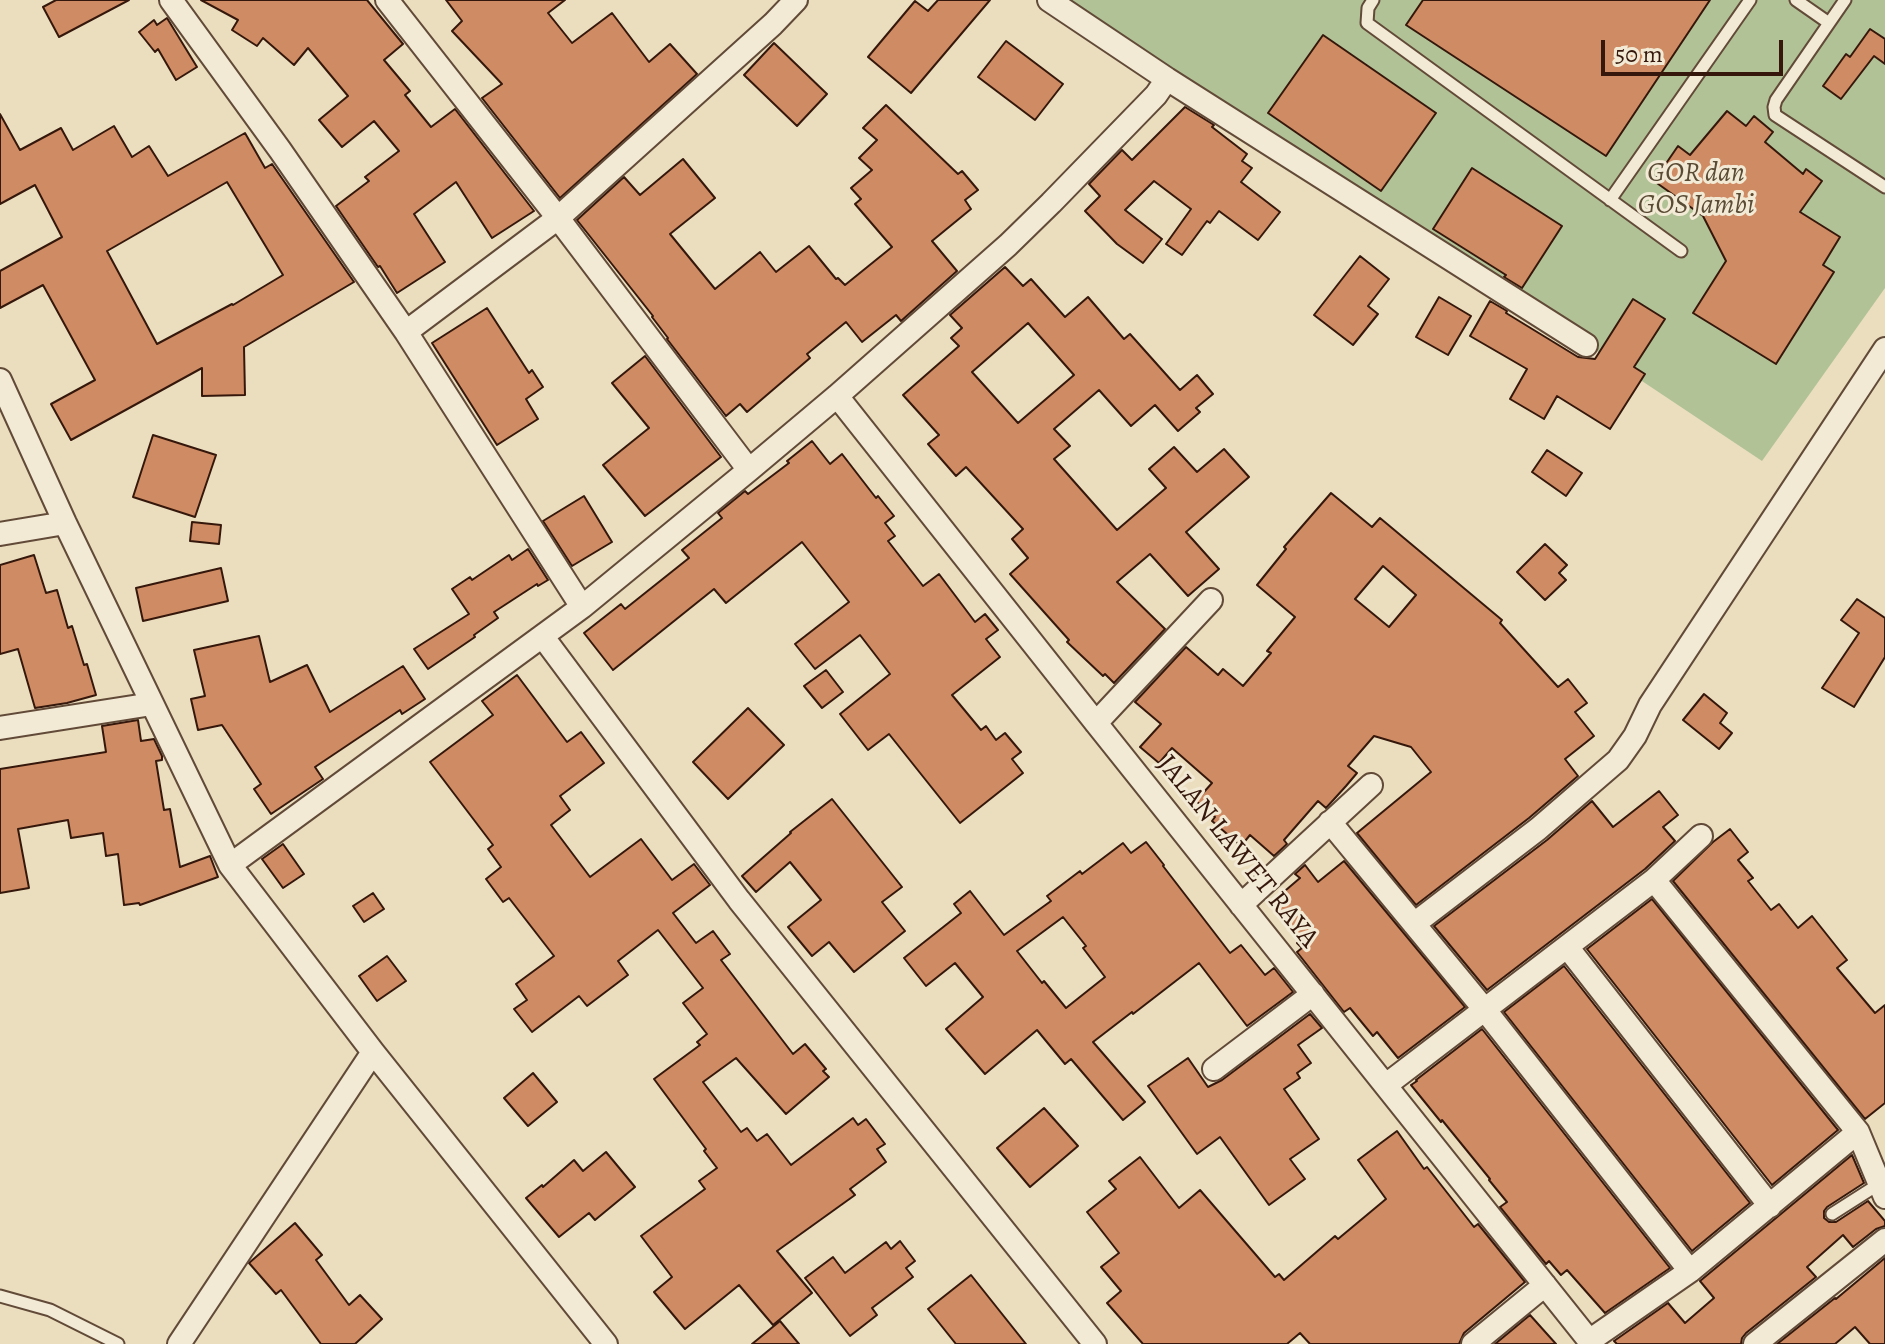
<!DOCTYPE html>
<html>
<head>
<meta charset="utf-8">
<style>
  body { margin:0 }
  #map { position:relative; width:1885px; height:1344px; overflow:hidden; background:#ebdebf; font-family:Alegreya,serif }
  canvas { display:block }
  .scale { position:absolute; left:1601px; top:40px; width:182px; height:36px; box-sizing:border-box; border:4px solid #35180b; border-top:0; padding-left:10px; font-size:24px; line-height:28px; white-space:nowrap; color:#35180b; -webkit-text-stroke:6px #f2ead5; paint-order:stroke }
</style>
</head>
<body>
<div id="map">
<canvas width="1885" height="1344"></canvas>
<div class="scale">50 m</div>
</div>
<script>
const ctx = document.querySelector('canvas').getContext('2d');
ctx.lineJoin = 'round';
function fillPath(path, color) {
  ctx.fillStyle = color;
  ctx.fill(path, 'evenodd');
}
function stroke(path, color, width, dash) {
  ctx.strokeStyle = color;
  ctx.lineWidth = width;
  ctx.lineCap = dash ? 'butt' : 'round';
  ctx.setLineDash(dash || []);
  ctx.stroke(path);
}
function label(font, color, halo, rows, align = 'center') {
  ctx.font = font + ' Alegreya,serif';
  ctx.lineWidth = 6;
  ctx.setLineDash([]);
  ctx.textBaseline = 'middle';
  ctx.strokeStyle = halo;
  ctx.fillStyle = color;
  for (const [text, x, y, turn = 0] of rows) {
    ctx.save();
    ctx.translate(x, y);
    ctx.rotate((+turn || 0) * Math.PI / 180);
    ctx.textAlign = isNaN(turn) ? turn : align;
    if (halo) ctx.strokeText(text, 0, 0);
    ctx.fillText(text, 0, 0);
    ctx.restore();
  }
}
fillPath(new Path2D(`
  M1070,0H1885V288L1762,461Z`), '#b1c297');
const building = new Path2D(`
  M56,0H129L59,37L43,7Z
  M201,0H367L403,44L384,60L410,91L405,95L431,127L455,109L534,211L492,238L456,182L414,214L445,262L397,293L380,266L378,267L336,206L369,181L365,177L399,151L374,121L342,147L319,120L348,96L308,48L294,65L263,38L257,46L232,30L238,20Z
  M446,0H565L548,13L572,43L612,13L649,62L670,44L697,74L560,198L482,98L502,84L452,31L462,21Z
  M938,0H990L911,93L868,57L915,1L928,11Z
  M1423,0H1710L1606,156L1406,25Z
  M167,18L197,67L176,80L158,49L155,52L139,32L154,20L157,25Z
  M1870,29L1885,39V64L1874,56L1841,99L1823,86L1846,54L1850,57Z
  M1323,35L1436,113L1381,191L1268,113Z
  M1006,41L1063,84L1035,120L978,77Z
  M774,43L827,94L797,126L744,75Z
  M886,105L958,174L962,171L978,190L965,200L971,209L932,241L957,271L901,321L896,315L862,342L846,322L807,354L810,358L747,412L740,404L726,416L667,339L668,338L652,317L653,316L577,220L624,177L640,195L683,159L715,198L670,234L715,289L760,252L776,272L809,246L836,279L838,278L845,285L892,247L855,204L861,199L851,188L872,170L859,158L877,140L863,128Z
  M1185,107L1214,125L1212,127L1247,154L1242,161L1252,168L1241,182L1280,212L1258,240L1219,211L1210,223L1207,221L1182,255L1166,244L1191,209L1154,181L1125,210L1162,239L1143,263L1117,244L1085,211L1100,196L1089,184L1122,150L1132,160Z
  M1727,111L1746,126L1754,116L1773,132L1765,142L1803,174L1806,169L1822,181L1800,212L1840,237L1823,265L1834,272L1776,364L1693,313L1726,261L1703,216L1654,181L1678,146L1690,155Z
  M0,114L20,150L61,128L73,150L114,126L132,157L149,146L168,176L245,133L265,168L272,164L354,282L244,347L245,395L202,396V368L71,440L51,404L95,380L43,285L0,308V271L62,237L35,185L0,204ZM227,182L283,275L233,305L232,304L157,344L107,251Z
  M1472,168L1562,226L1522,288L1504,277L1506,275L1433,229Z
  M1360,256L1389,279L1368,306L1378,314L1353,345L1314,315Z
  M1005,267L1023,286L1031,279L1065,317L1088,297L1124,339L1130,334L1180,390L1197,375L1213,394L1196,408L1200,412L1178,431L1155,405L1131,426L1099,390L1054,429L1070,446L1054,459L1117,530L1166,488L1149,469L1174,447L1197,472L1224,449L1249,477L1186,532L1219,569L1188,596L1150,554L1117,582L1165,629L1114,683L1105,674L1103,676L1067,642L1069,640L1010,574L1028,558L1012,539L1023,529L966,467L956,476L928,444L939,435L903,395L959,346L951,338L962,328L950,315ZM1028,323L1074,375L1018,423L972,372Z
  M1439,297L1471,316L1448,355L1416,337Z
  M1633,299L1665,319L1634,367L1645,374L1610,429L1557,396L1544,419L1510,399L1527,369L1470,336L1490,301L1507,311L1506,313L1578,357L1595,359Z
  M487,308L529,373L532,370L543,387L526,399L538,419L497,445L432,343Z
  M645,356L721,457L645,516L603,465L649,428L612,383Z
  M153,435L216,455L195,517L133,497Z
  M812,441L830,464L842,454L876,498L878,496L894,516L885,523L895,536L888,541L923,586L939,574L975,622L985,614L998,630L986,639L1000,657L952,695L981,730L986,726L996,740L1005,733L1021,752L1012,759L1023,773L960,823L889,734L868,750L840,714L890,674L860,635L815,669L795,644L849,602L802,542L726,603L714,589L613,670L584,633L621,604L625,609L689,558L682,550L722,518L718,513L745,491L748,494L789,463L787,461Z
  M1547,450L1582,473L1566,496L1532,472Z
  M1331,493L1372,527L1380,518L1502,620L1500,623L1558,687L1568,679L1587,703L1575,712L1594,736L1565,759L1578,776L1529,818L1416,905L1357,833L1431,772L1411,747L1374,736L1348,766L1357,773L1346,786L1326,808L1318,801L1284,840L1287,844L1274,856L1250,835L1241,846L1212,821L1215,817L1196,801L1212,783L1172,748L1159,763L1140,747L1161,724L1135,702L1186,647L1218,675L1223,669L1243,686L1271,653L1267,651L1295,617L1257,585L1286,549L1284,547ZM1383,566L1416,595L1389,627L1355,599Z
  M584,496L612,542L572,566L543,521Z
  M192,522L221,525L219,544L190,541Z
  M1545,544L1567,565L1559,573L1566,580L1545,600L1517,572Z
  M528,549L548,580L538,586L537,584L494,612L498,618L474,635L475,637L428,669L414,649L469,614L452,589L470,577L472,580L509,555L512,560Z
  M34,555L46,593L57,590L68,628L72,626L84,665L87,664L96,695L67,703L35,708L18,649L0,654V565Z
  M221,568L228,601L143,621L136,588Z
  M1857,599L1885,618V657L1854,707L1822,688L1859,633L1841,620Z
  M259,636L270,682L307,665L330,712L403,666L425,699L402,714L400,710L315,767L323,779L271,814L254,789L261,784L222,725L198,730L191,699L205,696L194,650Z
  M826,670L843,692L822,708L804,686Z
  M517,675L567,742L581,732L604,763L560,796L570,810L551,825L590,877L641,839L672,880L694,864L710,885L673,913L696,943L713,931L730,954L721,960L793,1054L805,1044L826,1069L823,1071L829,1077L786,1114L736,1058L703,1082L741,1132L747,1128L757,1141L767,1134L791,1165L853,1118L858,1125L866,1119L885,1144L877,1149L886,1162L850,1189L855,1195L777,1251L812,1293L773,1325L739,1285L685,1329L654,1292L672,1277L641,1236L705,1189L699,1181L717,1168L704,1151L706,1149L654,1079L700,1045L697,1042L707,1034L683,1003L703,988L658,930L618,961L628,975L587,1006L579,996L532,1032L514,1009L527,1000L516,984L554,956L509,898L503,902L486,879L501,867L488,849L493,845L430,762L493,715L482,701Z
  M1704,694L1727,713L1720,723L1732,733L1719,749L1683,720Z
  M748,708L784,745L728,799L693,762Z
  M138,720L141,741L154,739L162,756V760L156,761L164,810L170,809L180,867L210,856L218,877L140,905L139,903L124,905L118,854L106,856L103,833L71,838L68,820L18,829L29,888L0,893V769L106,752L102,726Z
  M1659,791L1678,815L1663,827L1675,841L1645,869L1487,990L1434,926L1547,840L1592,801L1613,827Z
  M832,799L902,887L882,902L905,931L854,972L829,942L812,956L788,927L821,900L790,862L756,892L742,876L791,833L790,832Z
  M1730,829L1748,852L1738,860L1753,878L1748,881L1771,910L1779,904L1798,928L1812,916L1847,960L1837,968L1875,1013L1885,1005V1103L1865,1119L1673,881L1713,842Z
  M1146,842L1164,865L1163,866L1230,953L1241,945L1265,975L1274,968L1293,992L1247,1026L1199,963L1133,1014L1132,1012L1093,1042L1145,1102L1123,1120L1071,1059L1065,1064L1037,1030L985,1074L946,1029L983,997L955,963L926,986L904,958L961,913L954,904L970,891L1004,935L1051,901L1047,896L1080,871L1082,874L1123,843L1131,853ZM1063,917L1086,946L1083,948L1105,977L1066,1008L1044,981L1042,983L1017,951Z
  M283,844L304,874L283,888L262,859Z
  M1344,861L1465,1007L1398,1058L1377,1032L1373,1036L1350,1008L1344,1012L1297,952L1302,948L1297,943L1302,940L1272,902L1300,878L1295,874L1305,865L1318,882Z
  M373,893L384,909L364,922L353,906Z
  M1652,899L1838,1130L1772,1185L1587,949Z
  M387,956L406,981L377,1001L359,976Z
  M1564,966L1750,1203L1692,1251L1504,1012Z
  M1310,1014L1322,1028L1298,1045L1311,1063L1297,1073L1300,1078L1284,1089L1319,1139L1290,1159L1305,1179L1269,1205L1220,1137L1197,1154L1148,1086L1188,1058L1208,1087L1222,1080Z
  M1482,1029L1670,1268L1605,1313L1567,1270L1561,1275L1549,1261L1546,1264L1500,1207L1507,1202L1489,1180L1490,1179L1442,1120L1441,1122L1411,1085L1417,1081L1416,1080Z
  M533,1073L557,1102L528,1126L504,1098Z
  M1044,1108L1078,1146L1030,1187L997,1148Z
  M1397,1131L1424,1169L1427,1167L1474,1227L1478,1224L1525,1282L1464,1333L1459,1344H1310L1300,1333L1287,1344H1143L1107,1303L1121,1291L1101,1267L1119,1253L1087,1212L1116,1189L1109,1181L1140,1157L1179,1208L1200,1190L1275,1277L1279,1274L1284,1280L1335,1236L1338,1239L1386,1199L1358,1160Z
  M606,1152L635,1187L595,1220L589,1213L559,1237L526,1198L542,1185L543,1187L574,1160L583,1171Z
  M1852,1155L1864,1183L1827,1207L1824,1211V1218L1829,1222H1836L1868,1201L1885,1221V1226L1876,1229L1853,1247L1843,1235L1807,1267L1816,1277L1746,1333L1742,1338L1741,1344H1617L1614,1341L1668,1303L1685,1323L1714,1298L1700,1281Z
  M295,1223L322,1255L316,1260L349,1305L360,1295L382,1319L355,1344H321L281,1290L276,1294L249,1263Z
  M900,1241L915,1261L906,1268L913,1277L872,1308L877,1315L850,1336L805,1278L833,1257L845,1273L886,1242L891,1249Z
  M1885,1258V1344H1870L1855,1327L1835,1344H1777L1835,1298L1836,1299Z
  M971,1275L1026,1344H956L928,1309Z
  M1530,1315L1556,1344H1495Z
  M780,1321L799,1344H752Z`);
fillPath(building, '#cf8b63');
stroke(building, '#35180b', 2);
const lane = new Path2D(`
  M1373,0L1368,8L1367,23L1681,251
  M1796,0L1829,23
  M1845,0L1776,100L1774,107L1775,115L1885,187
  M1610,200L1750,0
  M1832,1214L1879,1184
  M0,1296L50,1310L118,1344`);
const street = new Path2D(`
  M171,0L280,150L406,332L582,607
  M387,0L558,218L749,470
  M1049,0L1167,79L1586,345
  M406,332L558,218L773,24L796,0
  M0,380L65,523L230,865L373,1052L606,1344
  M837,396L1096,723L1592,1344
  M0,534L65,523
  M543,637L739,900L1095,1344
  M1096,723L1211,600
  M0,728L152,704
  M1330,822L1485,1010L1690,1271
  M230,865L582,607L749,470L837,396L1008,245L1051,203L1156,95L1167,79
  M1654,880L1858,1132L1885,1197
  M1241,905L1371,785
  M1414,924L1538,829L1618,760L1635,736L1650,705L1885,349
  M1568,948L1770,1206
  M1214,1069L1313,994
  M1386,1085L1654,880L1701,836
  M1589,1341L1690,1271L1858,1132
  M179,1344L373,1052
  M1473,1344L1545,1285
  M1755,1344L1885,1240`);
stroke(lane, '#624a38', 15);
stroke(street, '#624a38', 26);
stroke(lane, '#f2ead5', 11);
stroke(street, '#f2ead5', 22);
label('italic 28px', '#5a4b35', '#f2ead5', [
  ["GOR dan",1696,174],
  ["GOS Jambi",1696,206]
]);
label('28px', '#35180b', '#f2ead5', [
  ["JALAN LAWET RAYA",1237,852,51]
]);
</script>
</body>
</html>
